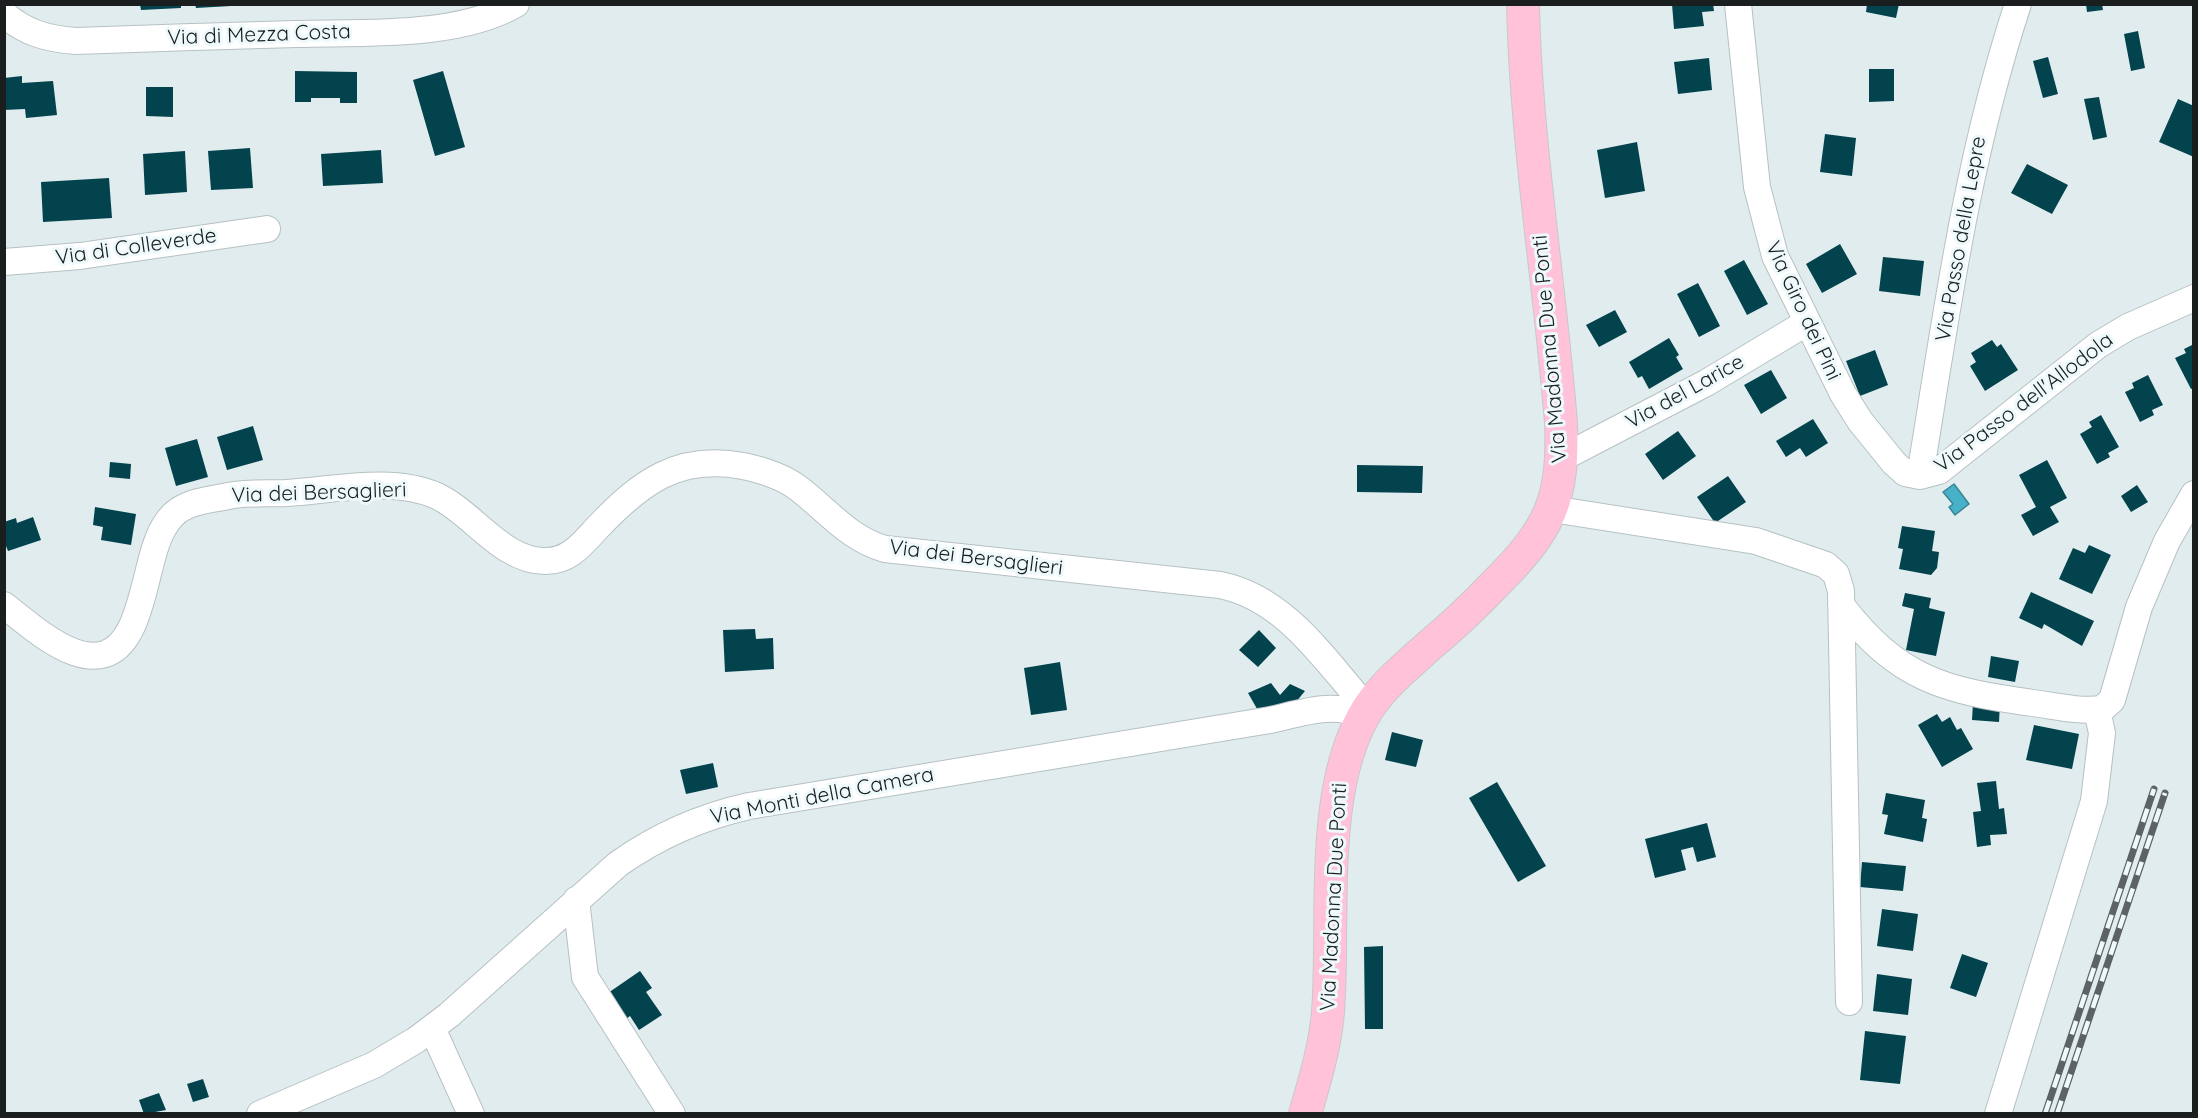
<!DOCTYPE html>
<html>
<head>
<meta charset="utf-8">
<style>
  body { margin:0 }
  #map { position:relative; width:2198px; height:1118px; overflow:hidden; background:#e1ecef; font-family:Quicksand,sans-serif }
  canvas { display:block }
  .frame { position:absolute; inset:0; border:6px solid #1a1e1f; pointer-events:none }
</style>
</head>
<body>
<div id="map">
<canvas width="2198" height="1118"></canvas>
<div class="frame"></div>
</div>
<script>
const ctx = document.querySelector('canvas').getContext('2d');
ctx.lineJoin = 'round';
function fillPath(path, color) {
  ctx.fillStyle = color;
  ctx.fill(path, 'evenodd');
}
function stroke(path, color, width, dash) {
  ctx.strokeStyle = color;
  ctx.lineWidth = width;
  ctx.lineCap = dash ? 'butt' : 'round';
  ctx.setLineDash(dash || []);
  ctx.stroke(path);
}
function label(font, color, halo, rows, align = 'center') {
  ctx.font = font + ' Quicksand,sans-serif';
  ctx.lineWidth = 6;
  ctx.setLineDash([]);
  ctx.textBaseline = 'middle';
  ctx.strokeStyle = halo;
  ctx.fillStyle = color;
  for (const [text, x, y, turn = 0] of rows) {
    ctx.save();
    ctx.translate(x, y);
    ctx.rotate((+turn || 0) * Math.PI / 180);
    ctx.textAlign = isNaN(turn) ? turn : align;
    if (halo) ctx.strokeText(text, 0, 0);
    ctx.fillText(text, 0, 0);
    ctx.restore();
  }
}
const water = new Path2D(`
  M1954,484L1969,504L1955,515L1949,507L1953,504L1943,492Z`);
fillPath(water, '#46b1c7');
stroke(water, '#398595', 1.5);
fillPath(new Path2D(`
  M140,4H181V8L141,10Z
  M195,4H231V6L196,8Z
  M1672,4H1713L1714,11L1702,12L1704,26L1674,29Z
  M1867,4H1899L1896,18L1866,12Z
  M2086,4H2102L2103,10L2087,12Z
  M2138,31L2145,68L2131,71L2124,34Z
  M2048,57L2058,94L2043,98L2033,61Z
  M1709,58L1712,90L1678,94L1674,62Z
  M1869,69H1894V101L1869,102Z
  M295,71L357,72V103H340V98H311V102H295Z
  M443,71L465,147L435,156L413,80Z
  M22,76V83L53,81L57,115L26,118L25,109L4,110V78Z
  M146,87H173V117L146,116Z
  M2099,97L2107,137L2093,140L2084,99Z
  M2178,99L2194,106V157L2159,142Z
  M1825,134L1856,138L1852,176L1820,172Z
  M1637,142L1645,191L1605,198L1597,150Z
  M250,148L253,188L211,190L208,151Z
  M381,150L383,183L323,186L321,154Z
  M185,151L187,192L145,195L143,154Z
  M2027,164L2068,185L2052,214L2011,193Z
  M109,178L112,218L43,222L41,182Z
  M1840,244L1857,274L1822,293L1806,264Z
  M1883,257L1924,261L1920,296L1879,291Z
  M1744,260L1768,304L1747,315L1724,271Z
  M1698,283L1720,326L1699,337L1677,294Z
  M1615,310L1627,332L1599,347L1586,325Z
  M1669,338L1679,355L1676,357L1683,369L1649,389L1642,376L1638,378L1629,362Z
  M1992,340L1997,347L2001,344L2018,370L1985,391L1970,366L1976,362L1971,353Z
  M2194,344V388L2191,389L2175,358L2186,353L2184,349Z
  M1875,350L1888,385L1860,396L1846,361Z
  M1771,370L1787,398L1761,414L1744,385Z
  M2148,375L2163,405L2152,410L2154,415L2140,422L2125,392L2134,388L2132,383Z
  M2101,415L2119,447L2108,453L2110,457L2097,464L2080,434L2092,427L2089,422Z
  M1813,419L1828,443L1806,457L1800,448L1786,457L1776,441Z
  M253,426L263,460L227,470L217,437Z
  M1678,431L1696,456L1663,480L1645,454Z
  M197,439L208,477L176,486L165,448Z
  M2047,460L2067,498L2050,507L2059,522L2033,536L2021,515L2036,507L2019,475Z
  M110,462L131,464L130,479L109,477Z
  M1357,465L1423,466L1422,493L1357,492Z
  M1728,476L1746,502L1715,523L1697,497Z
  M2137,485L2148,502L2131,512L2121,496Z
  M95,507L136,514L131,545L101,540L103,527L93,525Z
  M33,517L41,540L8,551L4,541V522L16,518L17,523Z
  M1902,526L1935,531L1932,551L1939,552L1937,568L1931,575L1899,569L1903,549L1898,548Z
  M2089,545L2111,555L2092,594L2059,579L2073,548L2085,553Z
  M2031,592L2094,621L2082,646L2044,624L2042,629L2019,618Z
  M1905,593L1931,598L1929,608L1945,612L1936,656L1906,650L1914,609L1902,606Z
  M755,629L756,639L773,638L774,669L725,672L723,630Z
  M1259,630L1276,648L1258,667L1239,650Z
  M1991,656L2019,661L2015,682L1988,677Z
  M1060,662L1067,710L1031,715L1024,668Z
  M1271,683L1280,695L1290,684L1305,691L1291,708L1260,714L1248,693Z
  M1973,703L2000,704L1999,722L1972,720Z
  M1937,714L1942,722L1950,717L1957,730L1961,728L1973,749L1942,767L1918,725Z
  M2034,725L2079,734L2072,769L2026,760Z
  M1392,732L1423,740L1416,767L1385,760Z
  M713,763L718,787L686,794L680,770Z
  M1996,781L1999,809L2004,808L2007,834L1990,835L1991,845L1977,847L1973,812L1981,811L1977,783Z
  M1497,782L1546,866L1518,882L1469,798Z
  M1886,793L1925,800L1922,818L1927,819L1923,842L1884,834L1888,815L1882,814Z
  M1707,823L1716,857L1697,862L1693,847L1681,850L1686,870L1655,878L1645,839Z
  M1862,862L1906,866L1903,891L1860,887Z
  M1882,909L1918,914L1913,951L1877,946Z
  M1383,946V1029H1365L1364,947Z
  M1962,954L1988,963L1976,997L1950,988Z
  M640,971L652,988L646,992L662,1015L639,1030L630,1016L626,1019L608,993Z
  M1877,974L1912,979L1908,1015L1873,1011Z
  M1865,1031L1906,1036L1900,1084L1860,1080Z
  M203,1079L209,1097L193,1102L187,1084Z
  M159,1093L166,1110L144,1114L139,1100Z`), '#02434e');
const minor = new Path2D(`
  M1738,4L1757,187L1775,256L1843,394L1860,421L1894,463L1905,473L1920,476L1939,471L2098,345L2128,327L2194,298
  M4,14C25,33 48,39 76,41C149,38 223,36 296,34C362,32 458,38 516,4
  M4,262L80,256L267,229
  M1562,458L1706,383L1806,323
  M1920,476C1946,316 1967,159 2018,4
  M1552,509L1756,541L1826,565L1836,574L1841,591L1849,1002
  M4,605C36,630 99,690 130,630C139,613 143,593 148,574C153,554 158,530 173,515C187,501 210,500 228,496C248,492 268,494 287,493C334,490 393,476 437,496C473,513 503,562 546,561C570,561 583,543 598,527C641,482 678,454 743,466C762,470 782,476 798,488C826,509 849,539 885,549L1220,585C1286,598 1326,662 1368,709
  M1841,605C1898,679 1944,691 2033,703C2055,706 2079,712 2102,709L2112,700L2139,607L2167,541L2194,494
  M576,900L585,977L672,1114
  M432,1028L471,1114
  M260,1114L374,1065L416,1040L449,1015L618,864C659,835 700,817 749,806L1270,720C1302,713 1333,701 1364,716
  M1998,1114L2094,801L2102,733L2097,710`);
const major = new Path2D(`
  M1305,1114C1315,1080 1325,1047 1328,1012C1335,921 1318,789 1367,710C1383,685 1408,665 1430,645C1453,626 1475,605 1496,583C1550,529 1564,500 1561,423C1550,283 1526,145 1523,4`);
stroke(minor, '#b6c1c3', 28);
stroke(major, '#c8c9c9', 34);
stroke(minor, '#fff', 26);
stroke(major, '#ffc2d8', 32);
const rail = new Path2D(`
  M2045,1114L2154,789
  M2057,1114L2165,793`);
stroke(rail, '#5d6365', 7);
stroke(rail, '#eef9fc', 4.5, [14]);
label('21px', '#1a1e1f', '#eef9fc', [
  ["Via di Mezza Costa",259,35,-2],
  ["Via Passo della Lepre",1961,239,-80],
  ["Via di Colleverde",136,247,-8],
  ["Via Giro dei Pini",1803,311,65],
  ["Via Madonna Due Ponti",1550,349,-95],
  ["Via del Larice",1685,392,-29],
  ["Via Passo dell'Allodola",2024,403,-37],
  ["Via dei Bersaglieri",319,493,-2],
  ["Via dei Bersaglieri",976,558,7],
  ["Via Monti della Camera",822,796,-11],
  ["Via Madonna Due Ponti",1334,897,-87]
]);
</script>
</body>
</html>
